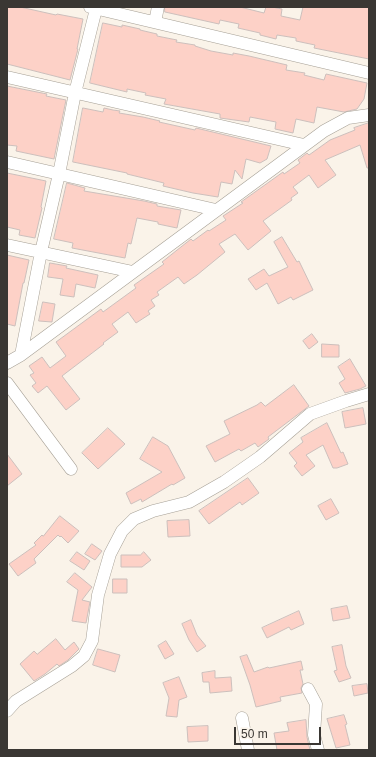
<!DOCTYPE html>
<html>
<head>
<meta charset="utf-8">
<style>
  body { margin:0 }
  #map { position:relative; width:376px; height:757px; overflow:hidden; background:#faf3e9; font-family:Helvetica,sans-serif }
  canvas { display:block }
  .frame { position:absolute; inset:0; border:8px solid #3a3733; pointer-events:none }
  .scale { position:absolute; left:234px; top:727px; width:87px; height:18px; box-sizing:border-box; border:2px solid #3a3733; border-top:0; padding-left:5px; font-size:12px; line-height:14px; white-space:nowrap; color:#3a3733; -webkit-text-stroke:3px #faf3e9; paint-order:stroke }
</style>
</head>
<body>
<div id="map">
<canvas width="376" height="757"></canvas>
<div class="frame"></div>
<div class="scale">50 m</div>
</div>
<script>
const ctx = document.querySelector('canvas').getContext('2d');
ctx.lineJoin = 'round';
function fillPath(path, color) {
  ctx.fillStyle = color;
  ctx.fill(path, 'evenodd');
}
function stroke(path, color, width, dash) {
  ctx.strokeStyle = color;
  ctx.lineWidth = width;
  ctx.lineCap = dash ? 'butt' : 'round';
  ctx.setLineDash(dash || []);
  ctx.stroke(path);
}
const building = new Path2D(`
  M7,7H20L56,15L57,14L83,19L77,49H78L70,80L7,64Z
  M165,7H240L264,13L266,7H272L282,9L281,16L300,20L303,7H369V59L314,48L315,45L296,41V38L277,35L276,39L260,35V33L238,28L239,24L220,20L219,24L165,12Z
  M103,23L122,27V25L140,29V30L157,34V36L177,40L176,42L195,45V46L211,51L233,55V53L249,56L287,65L286,70L305,73L304,75L324,80L326,74L367,83L364,99L357,109L344,112L317,107L314,123L296,119L293,133L275,129L276,122L250,117L249,122L220,118V114L164,104L166,99L145,95L146,93L127,89V92L90,83Z
  M7,86L47,94L46,96L66,100L54,159L16,151L17,146L7,145Z
  M83,108L103,112L104,108L113,110L120,111L119,113L143,117L160,121L159,122L195,130L196,128L271,146L267,159L260,163L246,159L242,179L235,170L232,184L221,182L218,197L193,193L163,186L164,183L127,174V173L73,162Z
  M369,123V168H367L360,145L325,160L336,175L318,188L309,175L293,187L298,193L291,198L292,200L263,221L271,231L248,250L235,234L219,244L225,252L197,275L184,284L178,277L157,292L159,295L151,300L155,306L148,311L150,314L136,323L128,312L112,324L118,332L103,343L104,344L62,376L80,399L66,410L47,386L38,393L32,386L36,383L30,375L34,373L29,366L42,357L50,368L66,356L56,342L101,309L103,312L136,288L134,285L164,264L162,262L191,239L193,241L208,230L209,231L226,220L223,216L243,203L241,202L283,172L284,174L300,163L298,160L307,153L309,155L330,140L355,130L354,128Z
  M7,173L46,181L41,207L42,208L35,238L19,235L20,230L7,227Z
  M67,183L85,188L84,191L144,201L157,204V206L181,210L177,228L158,224V222L137,218L131,244L128,243L125,258L72,248L73,243L54,239Z
  M282,237L297,262L299,261L313,290L293,300L291,297L278,304L267,283L256,290L248,279L264,269L269,276L288,267L274,242Z
  M7,255L29,260L24,283H23L15,326L7,324Z
  M50,263L67,266L66,268L98,275L95,288L76,284L74,297L60,295L63,279L48,277Z
  M43,302L55,304L52,322L39,321Z
  M312,334L318,342L309,349L303,341Z
  M322,344L339,345V357H322Z
  M350,359L366,386L360,389L345,393L339,383L345,379L338,367Z
  M294,385L309,406L268,437L269,439L258,447L255,443L241,451L239,449L215,462L206,446L230,434L224,421L257,405L261,402L265,406Z
  M363,408L366,424L345,428L342,412Z
  M327,423L341,453L343,452L348,464L337,468H333L323,445L306,455L315,466L302,476L294,466L297,463L289,453L303,442L301,438Z
  M108,428L125,444L98,469L82,453Z
  M153,437L168,446L185,478L173,485L172,484L142,502L141,499L131,504L126,493L162,472L140,459Z
  M7,454L22,474L7,486Z
  M248,478L259,493L242,505L240,502L209,524L199,511Z
  M331,499L339,513L326,520L318,506Z
  M60,516L79,531L68,543L61,536L60,537L58,535L34,559L36,563L18,576L9,564L36,545L34,543L42,535L43,536Z
  M189,520L190,536L168,537L167,521Z
  M92,544L102,551L95,560L85,554Z
  M77,552L90,561L84,570L70,561Z
  M144,552L151,560L142,567H121V555H140Z
  M75,573L92,587L82,600L90,602L86,623L72,621L78,590L67,582Z
  M113,579H127V593H113Z
  M347,606L350,618L333,621L331,609Z
  M299,611L304,624L291,630L289,627L267,638L262,628Z
  M191,620L197,635L206,646L197,652L189,640L182,624Z
  M56,639L65,650L74,642L79,649L68,660L59,666L57,664L45,674L34,681L20,664L34,651L37,654Z
  M166,641L174,654L165,659L158,646Z
  M342,645L346,666L351,678L339,682L334,671L337,670L332,647Z
  M98,649L120,655L115,672L93,665Z
  M247,655L254,672L268,667L269,668L301,661L303,670H300L303,684L301,688L302,693L280,697L281,701L256,707L250,685L240,657Z
  M215,671V678L231,677L232,691L210,693L209,682H203L202,673Z
  M179,677L187,697L179,700L177,717L166,716L169,698L163,683Z
  M367,684L368,693L354,696L352,686Z
  M344,715L347,724L345,725L350,745L336,748L327,719Z
  M306,720L307,737L310,750H277L274,733L289,731L287,723Z
  M208,726V741L188,742L187,727Z`);
fillPath(building, '#fdd1c7');
stroke(building, '#ccbfbc', 1);
const minor = new Path2D(`
  M90,7L369,73
  M155,22L158,7
  M7,77L304,145
  M7,162L216,210
  M7,245L133,272
  M21,355L41,252L59,174L75,93L96,9
  M7,363L21,355L324,131L348,118L369,115
  M7,383L71,469
  M308,689L316,704L314,735L318,750
  M7,711L16,701L72,666L84,656L92,641L98,595L110,554L122,531L134,519L153,511L189,502L224,482L260,457L310,414L346,401L369,394
  M242,718L248,750`);
stroke(minor, '#a6a096', 13);
stroke(minor, '#fff', 12);
</script>
</body>
</html>
